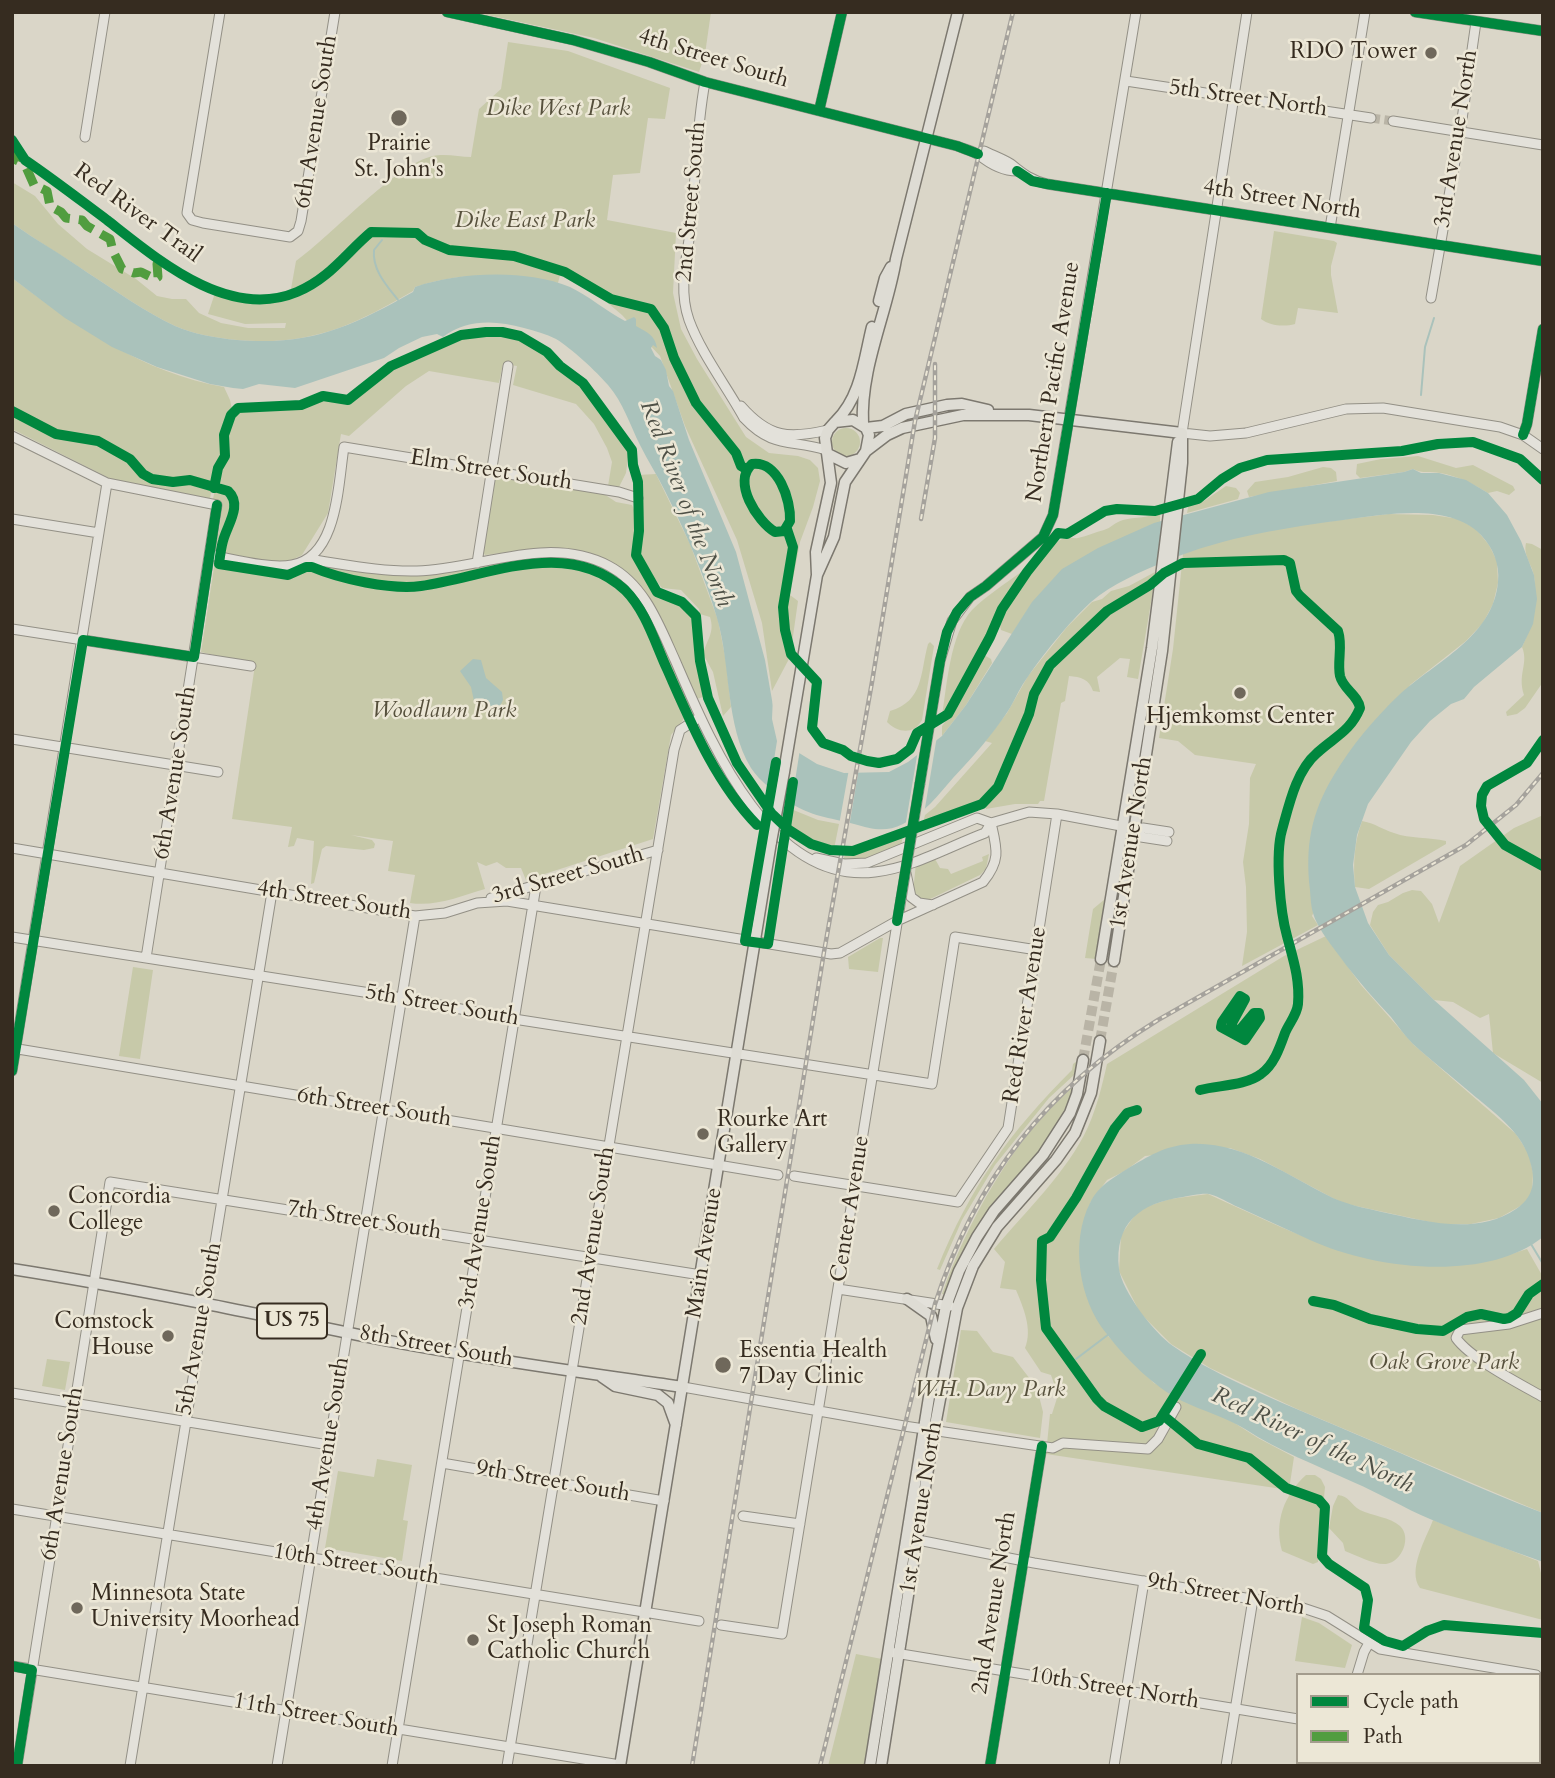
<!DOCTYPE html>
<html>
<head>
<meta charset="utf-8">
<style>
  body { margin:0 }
  #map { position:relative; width:1555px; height:1778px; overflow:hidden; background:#dad6c8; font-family:Cardo,serif }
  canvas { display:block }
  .frame { position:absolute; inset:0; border:14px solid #362c20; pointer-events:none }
  .legend { position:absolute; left:1296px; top:1673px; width:245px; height:91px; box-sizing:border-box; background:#ece7d6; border:2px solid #a39c8d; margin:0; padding:9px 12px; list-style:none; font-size:21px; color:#362c20 }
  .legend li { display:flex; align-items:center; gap:14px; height:35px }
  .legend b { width:35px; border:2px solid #a39c8d }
</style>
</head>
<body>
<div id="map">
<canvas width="1555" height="1778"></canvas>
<div class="frame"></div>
<ul class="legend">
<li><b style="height:9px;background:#00873e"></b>Cycle path</li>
<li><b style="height:9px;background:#519d3f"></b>Path</li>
</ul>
</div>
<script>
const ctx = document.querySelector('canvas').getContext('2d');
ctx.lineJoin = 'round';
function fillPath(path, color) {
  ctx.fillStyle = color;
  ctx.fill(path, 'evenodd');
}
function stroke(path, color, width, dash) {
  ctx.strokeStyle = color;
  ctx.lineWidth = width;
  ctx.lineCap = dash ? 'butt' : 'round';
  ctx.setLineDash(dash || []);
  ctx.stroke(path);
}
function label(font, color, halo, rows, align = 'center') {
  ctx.font = font + ' Cardo,serif';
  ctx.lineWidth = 5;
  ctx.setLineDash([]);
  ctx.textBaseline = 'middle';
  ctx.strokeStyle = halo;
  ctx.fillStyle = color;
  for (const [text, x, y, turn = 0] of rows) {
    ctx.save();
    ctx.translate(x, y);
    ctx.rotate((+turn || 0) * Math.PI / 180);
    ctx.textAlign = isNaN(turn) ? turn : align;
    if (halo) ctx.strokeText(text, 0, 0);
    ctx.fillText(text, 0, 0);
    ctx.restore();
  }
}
fillPath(new Path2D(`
  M474,12H711L705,54L699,72L594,38Z
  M508,42L568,51L670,88L665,119L648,118L640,173L613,175L607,220L676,233L673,293L681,329L697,359L746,437L769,453L798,456L810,460L818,468L820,481L813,507L800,542L790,595L798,601L790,657L772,691L762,623L737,540L685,426L660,356L622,315L596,293L560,275L558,283C512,272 460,272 415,287L413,291C351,327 310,346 237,340C216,338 193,334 175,326C144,311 116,291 88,273C63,256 37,241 12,223V182L35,196L58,224L87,249L136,279L157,296L172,299H186L199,313L221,323L248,328H285L286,323L245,324L208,314L215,293L260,302L289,300L296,261C331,236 396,164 433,156C445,153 460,157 471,157L479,109L501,89Z
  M1274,231L1334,241L1337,243L1331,266V275L1338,313L1298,308L1295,324C1284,327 1270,326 1261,319Z
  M12,278C77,326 143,373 224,387L230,400L234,418L238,411L301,406L322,399L347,402L396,366L462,337L491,334L512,335L539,349L581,384L629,451L626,473L619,487L608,486L612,462L607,448L594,424L576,404L513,385L517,366L503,364L499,383L429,371L406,386L349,436L341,434L328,513L302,555L288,562L280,563L218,552L215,550C217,535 228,507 213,499L219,470H215L210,499L115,481L12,429Z
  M832 442a14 14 0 1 1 28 0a14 14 0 1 1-28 0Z
  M1418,456L1456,468L1473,465L1513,486L1515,490L1509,495L1497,491L1488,493C1473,484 1458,476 1440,473C1430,471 1423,474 1413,469L1404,472L1360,478L1356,474L1357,464L1381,459Z
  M1323,467L1331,468L1336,472L1337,481L1249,497L1247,491L1255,482L1288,477Z
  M656,474L690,544L718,620L726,661L731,707L723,716L713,672L703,654C707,639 715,633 710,617L700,614L699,609L681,590L662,588L654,578L638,550L643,511L638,475Z
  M500,477L604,494L616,502L632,505C640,519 633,535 633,550C633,564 648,579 653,592C668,602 684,600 692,618L703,697L697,699L656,610L645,592L631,578L586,553L572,550L532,549L485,555L482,551L493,482Z
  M1226,486L1236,488L1240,493L1238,499L1187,513L1189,503L1204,501Z
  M1160,512V522L1033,602L1012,634L1001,630L1000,626C1007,601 1039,551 1062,539C1068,536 1073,539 1078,538C1087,536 1096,532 1104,530C1111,528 1115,522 1123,520C1135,517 1149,518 1160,512Z
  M1388,514L1433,515L1459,519L1476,529L1489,545L1497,561L1498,583L1493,604L1483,623L1466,641L1410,685L1312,916L1318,925L1242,966L1247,932L1246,887L1243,862L1249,824L1250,778L1256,764L1195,755L1178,741L1159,738L1173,649L1183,554C1248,528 1319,523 1388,514Z
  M1526,543L1532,544L1543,550V682L1525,708L1517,714L1507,716L1506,712L1524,695C1517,674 1529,664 1522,647C1532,626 1538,600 1534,576C1532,564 1523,556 1526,543Z
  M549,554C569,558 589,560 607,570C650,592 671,660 690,701L691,710L671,735L653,839L526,880L521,868H506L497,862L486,866L477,862L485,889C461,896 436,907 410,903L415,875L388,871L393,841L351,835L372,840L375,844L374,848L364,850L326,846L322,849L314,883L311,884L314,841L297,838L294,846L288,847L292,827L232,819L255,665L201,652L215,561L280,570L293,569L312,561L401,575L428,574Z
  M1021,572L1024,574L1002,607L980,651L942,716C947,685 950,634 972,610C986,596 1005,584 1021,572Z
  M1155,572L1154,579L1150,583L1114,603L1090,622L1048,664L1028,700L1023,723L991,793L977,804L923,823L925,815L935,807L992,743L985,741L1007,713L1028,676L1067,627L1092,602L1102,599L1111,591L1129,586Z
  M1154,585L1138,679L1127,677L1130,659L1120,658L1097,677L1100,692L1093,691C1089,679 1081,677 1069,676L1065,701L1061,703L1044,801H1040L1038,804H1015L986,809L985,804L998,791L1024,731L1035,697L1046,680L1052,664L1119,604Z
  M930,642L934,646L922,720C914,735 898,733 887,722L890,711C924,701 920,673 928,644Z
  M984,655L991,659L992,663L966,705L942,736V726L954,710L963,690Z
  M791,809L818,820L839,824L834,849L800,836L788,826Z
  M1541,816L1543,817V1083L1493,1053L1489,1014L1480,1018L1453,1002L1434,1000L1389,955L1370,925L1373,912L1378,905L1388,902L1403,893L1412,890L1421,891L1432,904L1439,923L1460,866L1514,828Z
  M1362,821C1377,824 1381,829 1394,833C1410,839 1429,837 1446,841V844L1369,889L1355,887C1353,864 1354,843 1362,821Z
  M903,834L901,847L871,859L843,861L845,854L855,853Z
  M989,854L986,869L980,875L926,901L917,900L918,895L913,892L916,863L934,857L940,868L948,869L951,874L983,861L982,857Z
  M1105,899L1096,959L1085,958L1093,909Z
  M1326,936L1361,985L1414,1045L1516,1134L1529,1154L1533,1173L1532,1193L1524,1204L1499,1218L1471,1224H1439L1342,1203L1260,1159L1230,1148L1145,1156L1125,1171L1107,1180L1090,1203L1107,1335L1154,1383L1233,1422L1258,1438L1294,1457L1289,1490L1046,1454L1050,1414H1052L1058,1395L1051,1375L1041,1372L1025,1348C1033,1329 1023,1307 1016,1290L1000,1288L1005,1262L994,1249C1025,1212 1068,1171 1088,1127C1097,1107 1102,1086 1107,1064L1284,956Z
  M880,938H883L878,972L849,969L848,957Z
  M133,967L153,970L140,1059L119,1056Z
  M1077,1061L1074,1075L1049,1098L995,1165L962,1220L940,1270L937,1269C970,1187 1009,1133 1072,1070L1073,1064Z
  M1074,1086L1068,1107L1055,1132L985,1217L971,1236L960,1256L944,1294H942C967,1222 1015,1135 1074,1086Z
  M1208,1194C1321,1245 1401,1290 1527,1249L1543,1277V1513L1297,1409L1210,1368L1171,1344L1140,1313L1119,1271L1121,1235L1139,1209L1170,1199Z
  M961,1330L977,1331L993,1352L1013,1357L1037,1388L1043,1412L1040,1438L946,1422Z
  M47,1359L70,1362L65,1390L42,1386Z
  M377,1459L412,1465L403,1520L408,1521L402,1561L325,1548L338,1471L374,1477Z
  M1306,1475H1315L1321,1479L1325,1487L1318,1562L1313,1564L1282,1551C1274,1522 1284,1495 1306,1475Z
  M1338,1495C1349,1496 1351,1505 1360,1510C1372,1516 1390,1517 1400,1526C1412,1537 1402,1562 1386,1564C1374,1565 1356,1555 1345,1551L1343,1543L1329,1528L1333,1506Z
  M1433,1520L1538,1561L1543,1581V1620L1420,1588C1407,1570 1426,1539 1433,1520Z
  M1302,1617L1319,1623L1352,1645L1345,1668L1295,1661Z
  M856,1654L882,1659L866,1766H828Z`), '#c7c9a9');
fillPath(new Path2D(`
  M12,223C37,241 63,255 88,273C116,291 144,311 175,326C193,334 216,338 237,340C310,346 351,327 413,292L415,287C459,272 526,269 570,287C589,296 606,311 625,321L634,317L636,319V326C647,332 655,335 657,348L653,345L651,348L655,356L661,360L666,370L669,386L673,391L689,440L736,552L765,660L776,723L791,748L817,764L844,773L889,772L908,762L942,736L966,705L1032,602L1062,569L1098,548L1154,523L1269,492L1404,472L1413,469L1421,473H1439L1466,480L1488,493L1507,515L1521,541L1534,575L1537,599L1533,624L1522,647L1474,687L1464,699L1451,704L1430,721L1411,742L1368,804L1357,835L1353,865L1355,887L1368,923L1389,955L1434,1000L1524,1080L1543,1104V1237C1485,1283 1373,1269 1310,1240C1286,1229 1262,1218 1238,1207C1229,1203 1218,1196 1209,1194C1201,1193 1190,1196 1183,1197C1140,1203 1114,1223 1119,1269C1122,1291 1154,1333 1173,1346C1223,1381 1296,1408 1353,1433C1416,1459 1479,1489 1543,1513V1562C1505,1548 1467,1535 1430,1519C1404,1508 1379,1493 1353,1482C1316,1465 1279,1451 1245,1429C1225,1417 1203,1411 1182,1401C1153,1386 1126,1359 1106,1333C1079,1300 1070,1242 1090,1203C1099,1185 1112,1179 1127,1169C1149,1156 1164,1146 1190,1144C1243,1141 1287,1176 1333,1198C1349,1205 1365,1208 1382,1212C1425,1221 1476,1236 1516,1209C1532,1198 1536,1184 1531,1165C1524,1131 1490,1110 1465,1088C1448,1073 1429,1059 1413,1044C1405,1036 1398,1026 1391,1017C1375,1000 1360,983 1346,965C1337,952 1324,937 1317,923C1311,911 1311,903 1310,890C1305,846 1311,813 1334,775C1352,745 1374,719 1399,695C1435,662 1493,637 1498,582C1500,564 1493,548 1481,535C1450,503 1390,514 1350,519C1285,528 1227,536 1166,561C1140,572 1112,584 1091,602C1069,622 1041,657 1025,681C1018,691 1014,702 1008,711C992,735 973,757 953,778C938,795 924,814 903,824C885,833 872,829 854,824C828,817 812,817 789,802C776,793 760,782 751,768C725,725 731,665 717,618C704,574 685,531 665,491C657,475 648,461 640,445C630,425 623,402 608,385C597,372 571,348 556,339C546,334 535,331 524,328C495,320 467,319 443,337L437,334L422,337L399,348L384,358L295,388L259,384L243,389L233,388L210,384L157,367L112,347L65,318L12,278Z
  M473,659L481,660L486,678L502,692L503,700L500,706H491L474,701L471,687L460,671Z`), '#aac2bb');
fillPath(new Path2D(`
  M773,696L779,722L794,746L800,749L791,807L769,791L777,741L772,719Z
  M937,736L924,814L905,828L918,750Z
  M859,768L849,827L839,825L849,769Z`), '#dad6c8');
stroke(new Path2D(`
  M382,240L374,250C372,270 387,286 398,300
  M1421,395L1425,347L1434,318
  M1531,1244L1543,1264
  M1076,1359L1109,1334`), '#aac2bb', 2);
stroke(new Path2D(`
  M1371,118L1393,121`), '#b9b4a6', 9, [9, 4.5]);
stroke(new Path2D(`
  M1100,1041L1114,961
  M1083,1060L1101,959`), '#b9b4a6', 10, [10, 5]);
const minor = new Path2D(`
  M220,12L187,213L192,220L203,223L290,237L298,231L301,221L335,12
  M447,12L573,40L649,62L705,82L957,146C964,149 973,151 979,155C990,164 1002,171 1017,171
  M1247,12L1182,433L1210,436L1246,433L1346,409L1383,408L1500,427L1523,435L1543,449
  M1415,12L1543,31
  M1126,81L1371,118
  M705,82C696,130 696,177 691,226C687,257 678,289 689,320C701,353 727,387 744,418C773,449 791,439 826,450
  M819,111L842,12
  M1393,121L1543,145
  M85,137L105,12
  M978,154L984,151C992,155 1003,159 1011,164C1023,174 1031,180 1047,184L1543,261
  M1330,228L1365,12
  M1431,298L1460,133L1476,22
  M741,406C769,438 789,439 828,430
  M1523,435L1527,424L1543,329
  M12,436L107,483L217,505L146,958
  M12,519L99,533
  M210,555C233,559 269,569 292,565C338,557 338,484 344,447L619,492L638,498
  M307,559C343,564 380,572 417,571C481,569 548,534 609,566C645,585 659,625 675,660C709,738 768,885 875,872C912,868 950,846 985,833L991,823
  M477,563L508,366
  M12,629L251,666
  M12,739L218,772
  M920,783L940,661L952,621L970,597L986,586L1043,537L1053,515L1136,12
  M1134,830L1143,828L1169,832
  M12,848L415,916L445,913L477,903L507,901L831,954L840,953L897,921L983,882C1001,860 997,849 991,823
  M816,858L844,864L867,863L977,818L991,823L1029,812L1057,814L1121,826L1134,830L1141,837L1167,841
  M906,873L911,897L919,903L933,905
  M491,898L658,850
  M12,937L402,998L514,1019L932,1084L955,937L1037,950
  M12,1048L778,1175
  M12,1071L107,483
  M794,1176L958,1202L1008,1128L1057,814
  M838,1289L950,1306
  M1543,1313L1509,1324L1460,1330L1456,1338C1471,1359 1520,1384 1543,1397
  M683,1387L904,1426L1053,1448L1063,1443L1148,1449L1158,1439L1176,1407
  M12,1393L329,1445
  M442,1463L664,1501
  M12,1509L699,1621
  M743,1516L800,1524
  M913,1539L1034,1563L1300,1607L1327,1616L1380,1649L1536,1675
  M721,1625L782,1634L901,899
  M889,1652L1298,1719
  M12,1666L620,1765
  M1357,1675L1364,1652L1369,1643
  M1383,1762L1404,1766
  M17,1766L110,1182L701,1275
  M130,1766L272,892
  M277,1766L415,916
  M392,1766L536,886
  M507,1766L674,750L680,730L700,717
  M990,1766L1042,1446
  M1114,1766L1144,1581
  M1226,1766L1253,1599
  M1343,1766V1762
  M1457,1766V1762`);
const major = new Path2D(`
  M879,301L885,278L891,267
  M836,421C861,397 864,359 872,327
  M863,424C860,368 887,314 896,259L958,12
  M866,428L883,426L906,414L947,405L962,404L988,410
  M866,451L887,435L902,428L963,415H1029L1182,433
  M828,454L846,463L860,459
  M784,772L817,575L834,537L845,482L866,451L869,435L866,428L853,420L835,422L828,430L825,438L831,483L816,552L817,575
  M1101,959L1152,648L1178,442
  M1114,961L1162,651L1182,463V433
  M12,1269C133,1288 253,1313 373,1338C476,1358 580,1372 683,1387
  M907,1299L931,1316L936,1339
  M602,1377L615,1386L658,1395L668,1403L676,1425
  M620,1766L771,842
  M870,1766L933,1372L946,1306L959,1271L977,1237L994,1211L1043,1155L1070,1113L1077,1094L1083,1060
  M881,1766L934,1431L957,1308L973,1266L997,1227L1056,1160L1075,1133L1091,1093L1100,1041`);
stroke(minor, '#939086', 11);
stroke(major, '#7c786f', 13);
stroke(minor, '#e3e1da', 9);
stroke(major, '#dedcd4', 10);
const rail = new Path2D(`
  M921,519L935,438V364
  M692,1766L824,952L872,682L915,421L1013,12
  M820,1766L935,1304C975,1180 1047,1088 1158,1020L1466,845L1516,805L1543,773`);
stroke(rail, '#a5a29c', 4.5);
stroke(rail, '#ece7d6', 2, [5]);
const minorBridge = new Path2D(`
  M901,899L920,783`);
const majorBridge = new Path2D(`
  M771,842L784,772`);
stroke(minorBridge, '#939086', 11, []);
stroke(majorBridge, '#7c786f', 13, []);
stroke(minorBridge, '#e3e1da', 9);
stroke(majorBridge, '#dedcd4', 10);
stroke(new Path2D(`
  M12,163L16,155L22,158L34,185L47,191L50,206L61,212L66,218L82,220L87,226L110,239L113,251L122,269L134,273L141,272L155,279L158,277L157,264L165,268`), '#519d3f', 9, [18, 9]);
stroke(new Path2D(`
  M447,12L573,40L649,62L705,82L957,146L978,154
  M1415,12L1543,31
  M819,111L842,12
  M12,140L25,160C53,179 80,200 107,220C157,259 228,321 297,292C330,278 345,254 371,232L417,233L425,240L449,250L514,256L565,272L611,299L651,309L664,328L674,358L696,403L736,453L741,466L746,469
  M1017,171L1032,181L1047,184L1543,261
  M12,411L56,434L98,441L130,459L143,474L152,479L173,482L190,480L228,491C243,505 227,525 223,541C221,548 220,556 219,564L288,575L306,567H312C340,579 391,590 421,586C487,577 567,536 625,590C646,611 655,643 667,669C691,723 715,782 757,825
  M1523,435L1527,424L1543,329
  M752,464C778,460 791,500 790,521L784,531L775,532C757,521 732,482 752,464Z
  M214,488L218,468L225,456L224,435L231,415L238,408L301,405L323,396L348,400L391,366L461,335L486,332H502L520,336L547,352L560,366L583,383L632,450L633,465L638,482L639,531L636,555L657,592L682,602L696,616L700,661L708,698L737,763L772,814L789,830L811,844L830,850L853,851L982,804L998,787L1029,714L1034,694L1050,665L1107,611L1150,585L1164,573L1183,563L1284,560L1290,563L1296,591L1300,596L1338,631C1343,646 1337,661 1340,676C1343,689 1358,695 1360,708C1350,732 1334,737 1317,753C1296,771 1289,805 1282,830C1275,854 1280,911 1287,936C1293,959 1300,979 1298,1004C1297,1015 1289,1023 1285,1033C1280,1047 1274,1065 1261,1074C1245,1086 1219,1085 1200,1090
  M787,529L793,547L783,607L785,630L791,654L817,682L812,728L823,743L843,750L851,756L867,761L879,763L897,759L910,749L917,733L948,714L990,637L1002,609L1027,572L1058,533L1067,534L1105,511L1117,509L1155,511L1198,499L1222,479L1240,468L1267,460L1402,451L1438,444L1473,442L1520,459L1543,480
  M1543,740L1527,763L1487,786L1482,795L1481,806L1484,819L1505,845L1543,866
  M776,762L745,941L768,944L793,782
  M897,921L940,661L947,632L957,612L970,597L986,586L1043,537L1053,515L1107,193
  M1240,996L1245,999L1232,1023L1233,1030L1239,1031L1254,1013H1259L1260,1018L1245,1040L1221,1027L1222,1022Z
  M12,1071L83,640L194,657L217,505
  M1137,1110L1127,1113L1115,1128L1076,1198L1050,1237L1042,1241L1041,1280L1046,1328L1097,1399L1104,1406L1142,1427L1159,1421L1201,1354
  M1313,1301L1334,1305L1370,1319L1417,1329L1443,1331L1467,1317L1481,1314L1504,1319L1509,1318L1517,1313L1529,1294L1543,1284
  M1164,1416L1198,1444L1249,1458L1286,1488L1319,1500L1325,1507L1322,1556L1329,1564L1365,1588L1368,1600L1364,1628L1385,1641L1403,1646L1427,1631L1444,1625L1543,1633
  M12,1666L32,1670L17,1766
  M990,1766L1042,1446`), '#00873e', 10);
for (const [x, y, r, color] of [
  [1431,53,7,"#6f685b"],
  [399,118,9,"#6f685b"],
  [1240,693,7,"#6f685b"],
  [703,1134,7,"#6f685b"],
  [54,1211,7,"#6f685b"],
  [168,1336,7,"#6f685b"],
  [723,1365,9,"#6f685b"],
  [77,1608,7,"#6f685b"],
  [473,1640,7,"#6f685b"]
]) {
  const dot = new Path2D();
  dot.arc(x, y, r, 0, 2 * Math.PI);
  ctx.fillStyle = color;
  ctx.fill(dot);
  stroke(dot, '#ece7d6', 2.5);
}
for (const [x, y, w] of [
  [292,1321,70]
]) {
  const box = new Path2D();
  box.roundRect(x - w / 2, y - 17.5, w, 35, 5);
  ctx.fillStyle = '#ece7d6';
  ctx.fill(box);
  stroke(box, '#362c20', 2);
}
label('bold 21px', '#362c20', null, [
  ["US 75",292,1321]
]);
label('23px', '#362c20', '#ece7d6', [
  ["RDO Tower",1417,53,"right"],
  ["Prairie",399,145,"center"],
  ["St. John's",399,171,"center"],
  ["Hjemkomst Center",1240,718,"center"],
  ["Rourke Art",717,1121],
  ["Gallery",717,1147],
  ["Concordia",68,1198],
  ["College",68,1224],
  ["Comstock",154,1323,"right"],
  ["House",154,1349,"right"],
  ["Essentia Health",739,1352],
  ["7 Day Clinic",739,1378],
  ["Minnesota State",91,1595],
  ["University Moorhead",91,1621],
  ["St Joseph Roman",487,1627],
  ["Catholic Church",487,1653]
], 'left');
label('23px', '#362c20', '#ece7d6', [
  ["4th Street South",713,59,17],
  ["5th Street North",1248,99,8],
  ["6th Avenue South",317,122,-81],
  ["3rd Avenue North",1457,139,-81],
  ["4th Street North",1282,200,9],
  ["2nd Street South",692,202,-85],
  ["Red River Trail",137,214,36],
  ["Northern Pacific Avenue",1054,382,-81],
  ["Elm Street South",491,471,9],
  ["6th Avenue South",176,773,-81],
  ["1st Avenue North",1132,843,-81],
  ["3rd Street South",568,876,-16],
  ["4th Street South",334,901,9],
  ["5th Street South",442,1006,10],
  ["Red River Avenue",1026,1015,-81],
  ["6th Street South",374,1108,9],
  ["Center Avenue",851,1209,-81],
  ["7th Street South",364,1221,9],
  ["3rd Avenue South",481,1222,-81],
  ["2nd Avenue South",594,1236,-81],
  ["Main Avenue",705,1253,-81],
  ["5th Avenue South",200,1329,-80],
  ["8th Street South",436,1347,10],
  ["4th Avenue South",329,1444,-81],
  ["6th Avenue South",63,1474,-81],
  ["9th Street South",553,1482,10],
  ["1st Avenue North",922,1508,-81],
  ["10th Street South",356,1565,9],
  ["9th Street North",1226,1595,10],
  ["2nd Avenue North",995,1603,-81],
  ["10th Street North",1114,1689,9],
  ["11th Street South",316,1716,10]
]);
label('italic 23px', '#56503c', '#ece7d6', [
  ["Dike West Park",558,110],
  ["Dike East Park",525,222],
  ["Woodlawn Park",444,712],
  ["Oak Grove Park",1444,1364],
  ["W.H. Davy Park",990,1391]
]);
label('italic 24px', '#4e5046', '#ece7d6', [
  ["Red River of the North",685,504,69],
  ["Red River of the North",1312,1441,25]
]);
</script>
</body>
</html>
